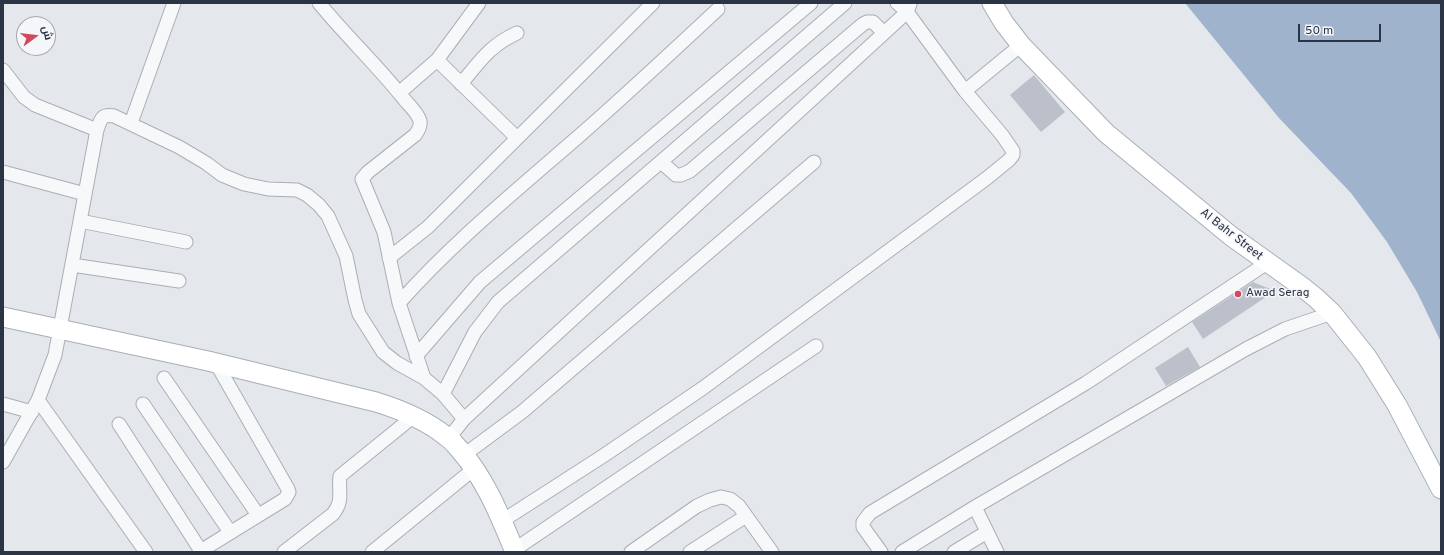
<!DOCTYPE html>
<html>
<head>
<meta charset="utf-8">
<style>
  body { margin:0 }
  #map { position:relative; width:1444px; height:555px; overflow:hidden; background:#e4e7ec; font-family:Overpass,Cairo,sans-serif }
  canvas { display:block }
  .frame { position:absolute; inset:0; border:4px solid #2b3445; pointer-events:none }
  .north { position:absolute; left:16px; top:16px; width:40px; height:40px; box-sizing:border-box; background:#f4f6f9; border:1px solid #a4a8b1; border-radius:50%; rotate:75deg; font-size:11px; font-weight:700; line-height:16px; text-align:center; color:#2b3445 }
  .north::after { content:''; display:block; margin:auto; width:14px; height:18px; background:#d1495b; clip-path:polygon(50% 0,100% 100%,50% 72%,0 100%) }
  .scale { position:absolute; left:1298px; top:24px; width:83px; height:18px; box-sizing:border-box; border:2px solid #2b3445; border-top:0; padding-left:5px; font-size:12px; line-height:14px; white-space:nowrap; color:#2b3445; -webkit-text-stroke:3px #f4f6f9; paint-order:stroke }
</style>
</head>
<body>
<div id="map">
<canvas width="1444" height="555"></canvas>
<div class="frame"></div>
<div class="north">ش</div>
<div class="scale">50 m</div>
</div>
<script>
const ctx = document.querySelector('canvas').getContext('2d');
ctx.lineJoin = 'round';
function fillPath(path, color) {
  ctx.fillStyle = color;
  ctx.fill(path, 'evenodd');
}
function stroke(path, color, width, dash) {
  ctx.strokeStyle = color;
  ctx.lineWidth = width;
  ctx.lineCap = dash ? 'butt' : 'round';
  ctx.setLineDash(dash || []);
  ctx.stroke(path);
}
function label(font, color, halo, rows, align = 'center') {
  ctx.font = font + ' Overpass,sans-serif';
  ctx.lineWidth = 3;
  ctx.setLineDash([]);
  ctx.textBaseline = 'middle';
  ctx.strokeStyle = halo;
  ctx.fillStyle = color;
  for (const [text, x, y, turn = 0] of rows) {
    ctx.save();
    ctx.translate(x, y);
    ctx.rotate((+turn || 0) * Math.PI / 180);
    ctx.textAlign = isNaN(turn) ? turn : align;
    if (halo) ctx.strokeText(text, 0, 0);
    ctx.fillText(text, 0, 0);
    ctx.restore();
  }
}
fillPath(new Path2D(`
  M1185,3H1441V342L1417,292L1387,242L1351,193L1279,118Z`), '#9fb4cc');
fillPath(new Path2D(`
  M1034,75L1065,112L1041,132L1010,95Z
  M1253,282L1275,291L1203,339L1192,322Z
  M1188,347L1200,367L1166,386L1155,368Z`), '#bbc0ca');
const street = new Path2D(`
  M319,3C346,36 377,65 404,99C409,105 418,113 420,121C421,126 418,131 415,135L368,172L362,179L384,232L399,303L424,378
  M437,60L517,138
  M3,70L24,97L35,105L97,130L55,355L38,400L3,462
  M461,84C480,61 489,46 517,33
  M965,91L1021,45
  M399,93L437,60L479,3
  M131,123L174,3
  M97,130C101,119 101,114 114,116L179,147L206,163L222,175L244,184L268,189L297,190L307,195L319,205L328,216L346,256L355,300L359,314L383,352L397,363L424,378L443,394L464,419L449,438
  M661,162L676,175H681L690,171L863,24L867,22H873L884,33
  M3,172L85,194
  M80,221L186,242
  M389,258L428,227L653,3
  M72,265L179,281
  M399,303C453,242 517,190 579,136C626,95 672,52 718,9
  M416,356L480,282L811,3
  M164,378L258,515
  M443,394L475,332L498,302L845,3
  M38,400L146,552
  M3,404L32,412
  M143,404L230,532
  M464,419L907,12L910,4
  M119,424L201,551
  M464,455L522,412L814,162
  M975,507L997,552
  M502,521L603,456L703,388L987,178L1009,160L1013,155V151L1002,135L965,91L907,12L897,3
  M514,550L816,346
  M199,552L285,499L289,492L288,489L216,363
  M284,552L333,514C344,500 338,492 340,476L414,416
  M372,552L475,468
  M631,552L697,506L710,500L721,497L730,499L739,506L772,552
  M690,552L746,516
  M881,552L863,527V522L870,513L1086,383L1267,263
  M902,552L975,507L1246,349L1285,329L1332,313
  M954,552L987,532`);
const secondary = new Path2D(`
  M992,3L1004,23L1021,45L1106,133L1231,236L1301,286L1316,298L1332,313L1367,357L1397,405L1441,489
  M3,317L208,361L376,402C402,410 426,420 447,437C452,440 456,446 460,450C486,480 500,516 515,552`);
stroke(street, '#a9aeb7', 15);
stroke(secondary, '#a9aeb7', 21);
stroke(street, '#f7f8fa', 13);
stroke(secondary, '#fff', 19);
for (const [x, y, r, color] of [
  [1238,294,4,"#d1495b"]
]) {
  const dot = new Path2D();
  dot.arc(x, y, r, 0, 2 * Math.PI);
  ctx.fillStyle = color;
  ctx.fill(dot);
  stroke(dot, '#f4f6f9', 1.5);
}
label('12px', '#2b3445', '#f4f6f9', [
  ["Al Bahr Street",1231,235,38]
]);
label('12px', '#2b3445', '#f4f6f9', [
  ["Awad Serag",1246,294]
], 'left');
</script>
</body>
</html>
